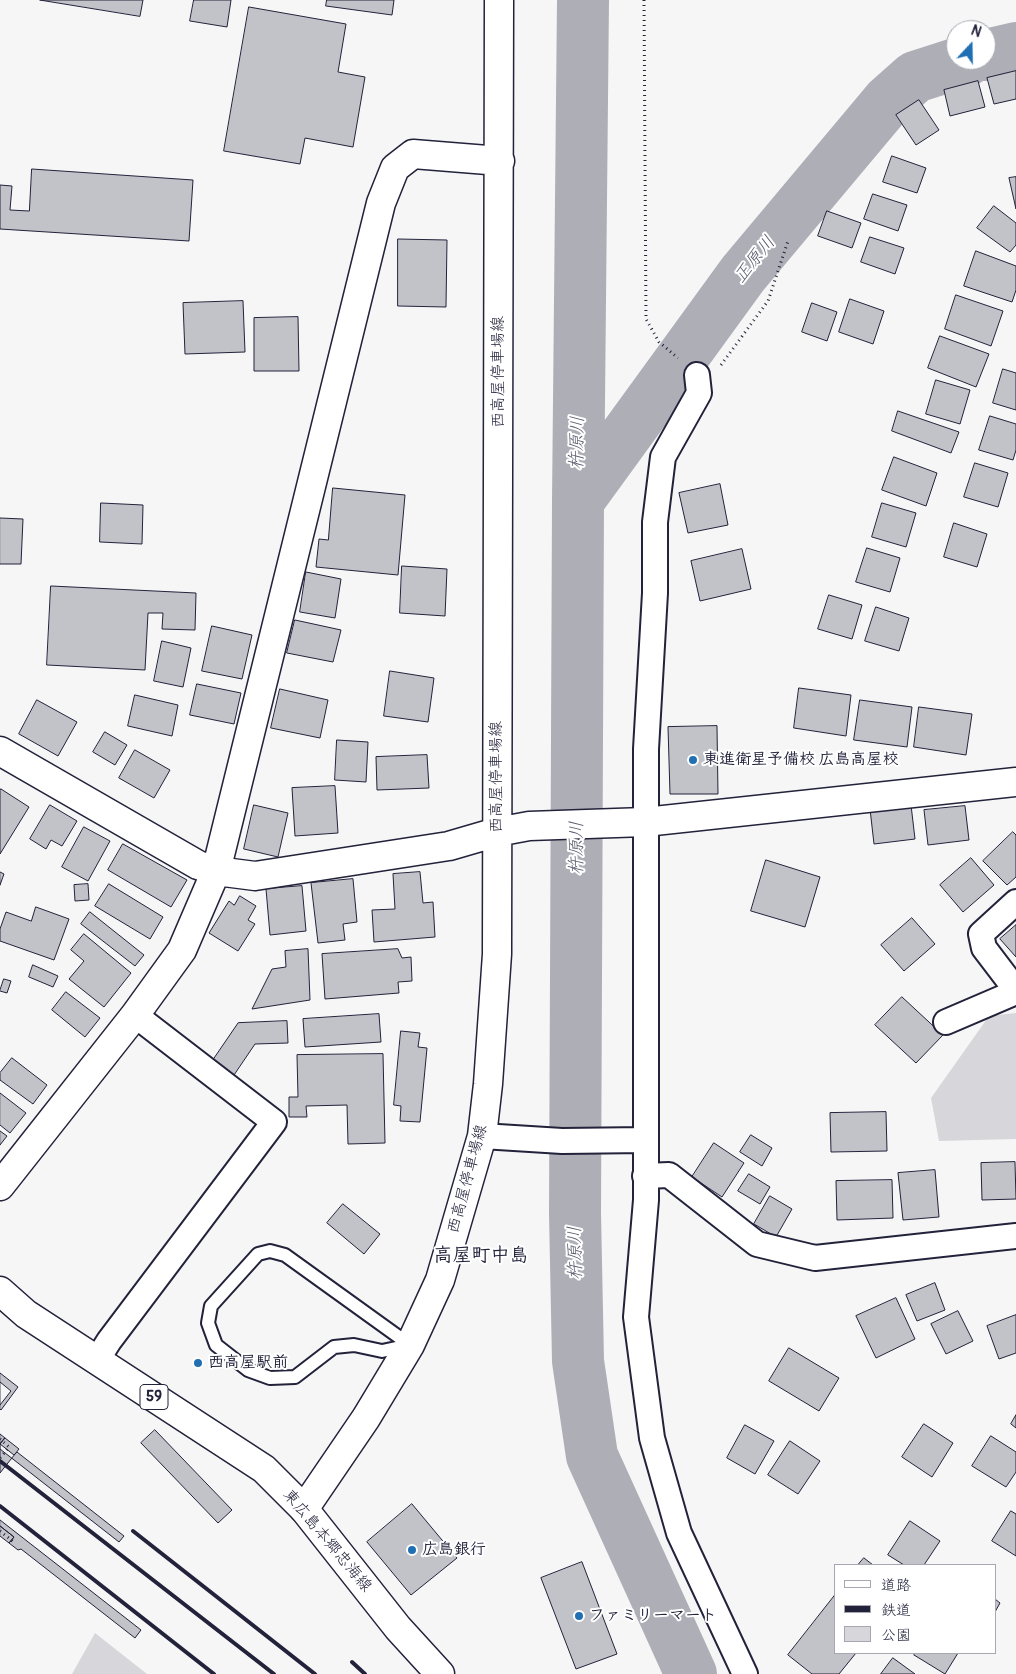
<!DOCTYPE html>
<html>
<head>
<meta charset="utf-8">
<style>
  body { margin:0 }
  #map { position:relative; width:1016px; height:1674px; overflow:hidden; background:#f6f6f7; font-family:Pangolin,"Klee One",sans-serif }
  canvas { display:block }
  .legend { position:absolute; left:834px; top:1564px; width:162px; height:90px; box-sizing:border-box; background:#fff; border:1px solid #a7a7b1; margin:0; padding:6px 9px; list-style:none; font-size:15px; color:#22223b }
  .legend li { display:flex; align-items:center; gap:10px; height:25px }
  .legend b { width:25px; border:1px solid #a7a7b1 }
  .north { position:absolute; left:946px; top:20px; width:50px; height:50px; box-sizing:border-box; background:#fff; border:1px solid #a7a7b1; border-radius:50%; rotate:21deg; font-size:14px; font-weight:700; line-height:20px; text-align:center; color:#22223b }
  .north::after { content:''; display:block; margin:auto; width:18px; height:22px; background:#1f6fb2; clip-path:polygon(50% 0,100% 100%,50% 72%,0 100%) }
</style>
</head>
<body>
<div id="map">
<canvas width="1016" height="1674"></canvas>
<ul class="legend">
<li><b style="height:6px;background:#fff"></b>道路</li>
<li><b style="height:6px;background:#22223b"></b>鉄道</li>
<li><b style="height:14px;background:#d7d7db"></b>公園</li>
</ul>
<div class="north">N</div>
</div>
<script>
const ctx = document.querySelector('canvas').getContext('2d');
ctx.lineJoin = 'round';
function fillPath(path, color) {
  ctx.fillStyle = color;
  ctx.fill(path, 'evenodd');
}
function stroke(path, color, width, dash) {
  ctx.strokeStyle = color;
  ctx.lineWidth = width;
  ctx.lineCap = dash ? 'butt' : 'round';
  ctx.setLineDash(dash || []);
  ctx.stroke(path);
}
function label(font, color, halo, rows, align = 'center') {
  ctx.font = font + ' Pangolin,"Klee One",sans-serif';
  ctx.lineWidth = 4;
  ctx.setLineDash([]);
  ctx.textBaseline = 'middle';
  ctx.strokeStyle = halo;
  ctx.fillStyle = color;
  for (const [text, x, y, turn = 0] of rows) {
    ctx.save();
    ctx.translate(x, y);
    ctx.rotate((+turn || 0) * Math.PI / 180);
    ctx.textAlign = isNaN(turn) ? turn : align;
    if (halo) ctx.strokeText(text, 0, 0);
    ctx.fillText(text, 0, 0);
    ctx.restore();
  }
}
fillPath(new Path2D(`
  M1016,1013V1139L939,1141L931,1098L989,1016Z
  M95,1633L147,1674H72Z`), '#d7d7db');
stroke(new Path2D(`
  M583,0L578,501L575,1213L578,1361L592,1456L691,1674
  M986,55L1016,48
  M578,501L743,274L888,101L915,77L968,60`), '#aeaeb7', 52);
const building = new Path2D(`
  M40,0H143L140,16Z
  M194,0H231L227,27L190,21Z
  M327,0H394L392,15L326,6Z
  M249,7L346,24L338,72L365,77L353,147L305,138L300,164L224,151Z
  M1016,71V99L994,104L987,78Z
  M978,81L985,107L950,116L944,90Z
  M919,100L939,130L916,145L896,115Z
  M892,156L926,168L917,193L883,182Z
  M32,169L193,180L189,241L0,229V185L12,186L10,210L29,211Z
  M1016,177V209L1009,178Z
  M873,194L907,205L898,231L864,219Z
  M994,206L1016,223V245L1010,252L977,228Z
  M827,211L861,223L852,248L818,236Z
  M870,237L904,248L895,274L861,262Z
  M398,239L447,240L446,307L398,306Z
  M976,251L1016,266V290L1012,302L964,286Z
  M956,295L1003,311L991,346L945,329Z
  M850,299L884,311L873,344L839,332Z
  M243,301L245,352L185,354L183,303Z
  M812,303L837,312L827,341L802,332Z
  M298,317L299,371H254V318Z
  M940,336L989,354L976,387L928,368Z
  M1003,369L1016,373V410L993,403Z
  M936,380L970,390L960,424L926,414Z
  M898,411L959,432L951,453L892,431Z
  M990,416L1016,424V450L1013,460L979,450Z
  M894,457L937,473L926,506L882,490Z
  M975,463L1008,473L998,507L964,497Z
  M720,484L728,525L688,533L679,493Z
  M333,488L405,495L398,575L316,567L319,539L328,540Z
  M101,503L143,505L142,544L100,542Z
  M882,503L916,513L906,547L872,537Z
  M0,518L23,519L21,564H0Z
  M954,523L987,534L977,567L944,557Z
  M867,548L900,558L890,592L856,582Z
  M742,549L751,589L700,601L691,561Z
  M402,566L447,569L445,616L400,613Z
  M306,572L341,579L335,618L300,612Z
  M51,586L196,593L195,630L162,629L163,613H148L145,670L47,665Z
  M829,595L862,605L852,639L818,629Z
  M876,607L909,618L899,651L865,641Z
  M295,620L341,630L333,662L287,653Z
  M212,626L252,635L242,679L202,671Z
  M162,641L191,648L183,687L154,681Z
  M390,671L434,678L428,722L384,716Z
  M197,684L241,693L234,724L190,715Z
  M799,688L851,695L846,736L794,728Z
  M280,689L328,700L320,738L271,728Z
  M135,695L178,705L172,736L128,726Z
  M37,700L77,722L58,756L19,734Z
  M860,700L912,707L907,747L854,740Z
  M919,707L972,714L966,755L914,747Z
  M717,726L718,794H670L668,727Z
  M105,732L127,745L115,765L93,752Z
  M337,740L368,742L366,782L335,780Z
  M135,750L170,770L154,798L119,778Z
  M427,755L429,788L377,790L376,757Z
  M335,786L338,833L295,836L292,788Z
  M1,789L29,807L0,854V791Z
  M50,805L77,821L62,846L51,840L46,849L30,839Z
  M254,805L288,813L278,857L244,849Z
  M911,805L915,839L874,844L870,809Z
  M965,806L969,840L928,845L924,810Z
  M84,827L110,841L88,881L62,867Z
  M1013,832L1016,835V877L1007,885L983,861Z
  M123,844L187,880L171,907L108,870Z
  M971,858L994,885L963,912L940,885Z
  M766,860L820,877L805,927L751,911Z
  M0,872L4,874L0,885Z
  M420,872L423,903L433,902L435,937L374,942L372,910L395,909L393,874Z
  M353,879L357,922L343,924L345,940L318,943L311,883Z
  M88,884L89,900L75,901L74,885Z
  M109,884L163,917L150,939L95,906Z
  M302,886L306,931L270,935L266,889Z
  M240,896L256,906L248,920L255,924L238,951L209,933L229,901L234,905Z
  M36,907L69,919L54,960L0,941V929L6,912L31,921Z
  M90,912L144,955L135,966L81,924Z
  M912,918L935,944L904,971L881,945Z
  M1016,925V957L1000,939Z
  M84,934L131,973L104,1007L69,979L84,961L71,950Z
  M308,949L310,1000L252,1009L272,969L286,967L285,951Z
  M398,949L402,958L411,957L412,981L398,982L399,993L325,999L322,954Z
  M33,965L58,976L53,987L29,977Z
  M4,979L11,981L7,993L0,991Z
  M66,992L100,1018L85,1037L52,1010Z
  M902,997L943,1035L916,1063L875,1025Z
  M379,1014L381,1042L305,1047L303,1019Z
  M287,1021L288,1043L255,1044L234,1075L212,1061L238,1023Z
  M401,1031L420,1033L418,1047L427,1048L420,1122L400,1121L401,1106L394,1105Z
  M383,1054L385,1143L348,1144L347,1105L306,1106L307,1117H289V1097H298L297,1055Z
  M12,1058L47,1085L33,1104L0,1080V1073Z
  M0,1093L26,1113L10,1133L0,1125Z
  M886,1112L887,1151L831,1152L830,1113Z
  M0,1131L7,1136L0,1145Z
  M751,1135L772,1148L762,1166L740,1152Z
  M714,1143L744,1163L722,1197L692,1177Z
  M1015,1162L1016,1199L982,1200L981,1163Z
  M935,1170L939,1217L903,1220L898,1173Z
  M749,1174L770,1187L760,1204L738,1191Z
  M892,1180L893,1218L837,1220L836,1181Z
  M770,1196L792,1209L776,1237L754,1224Z
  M343,1204L380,1234L364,1254L327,1223Z
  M935,1283L945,1310L917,1321L906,1295Z
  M896,1298L915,1339L876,1358L856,1316Z
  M958,1311L973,1341L946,1354L931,1324Z
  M1016,1315V1353L999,1359L987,1326Z
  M789,1348L839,1378L819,1411L769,1381Z
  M0,1373L18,1387L1,1410L0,1409Z
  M0,1382L11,1391L0,1405Z
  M1016,1415V1428L1011,1424Z
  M924,1424L953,1443L932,1477L902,1457Z
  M745,1425L774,1441L755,1474L727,1458Z
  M155,1430L232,1510L218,1523L141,1443Z
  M0,1434L5,1438L0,1444Z
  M991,1436L1016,1452V1472L1006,1487L972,1466Z
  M5,1438L19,1449L0,1473V1444Z
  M790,1441L820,1461L798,1494L768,1475Z
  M0,1444L14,1455L17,1452L124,1536L119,1542L0,1449Z
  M412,1504L457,1558L411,1595L367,1542Z
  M1011,1511L1016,1514V1556L992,1541Z
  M0,1520L141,1630L135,1638L21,1549L18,1550L9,1543L14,1537L0,1526Z
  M910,1521L940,1541L924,1565H904L888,1555Z
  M0,1526L14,1537L9,1543L0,1536Z
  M864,1558L873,1565H858Z
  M582,1562L617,1654L576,1669L541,1578Z
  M835,1595V1653H856L839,1674H812L788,1655Z
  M995,1599L1000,1603L995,1612Z
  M916,1653H958L945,1674L914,1655Z
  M893,1658L915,1674H881Z`);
fillPath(building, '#c2c2c9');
stroke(building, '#22223b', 1);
const lane = new Path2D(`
  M270,1251L285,1255L410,1345L382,1351L354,1345L334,1347L295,1377L270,1378L248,1370L216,1345L208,1323L211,1306L258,1254Z`);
const street = new Path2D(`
  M697,375L699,393L663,457L655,522V593L646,749V1200L636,1317L652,1438L679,1533L745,1674
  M1016,902L981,934L984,948L1016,990
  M946,1022L1016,992
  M482,1136L562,1141L645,1140
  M645,1176L669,1175L757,1244L815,1258L1016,1236
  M97,1360L109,1341L274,1122L135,1015`);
const secondary = new Path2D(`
  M0,751L198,865L216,871L255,876L449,846L497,832L529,826L645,822L1016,782
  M0,1186L135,1015L182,950L216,871L381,203L395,168L413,154L500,161
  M304,1509L366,1418L410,1345L440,1280L482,1136L488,1084L497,954L499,0`);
const primary = new Path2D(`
  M0,1291L26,1314L264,1469L304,1509L398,1628L440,1674`);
stroke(lane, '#22223b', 16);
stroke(street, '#22223b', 28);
stroke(secondary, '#22223b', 31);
stroke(primary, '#22223b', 31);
stroke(new Path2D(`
  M644,0L646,319L659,342L678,358
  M721,365L768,301L788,241
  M0,1439L9,1447L0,1458
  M0,1531L15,1543`), '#22223b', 3, [1, 4]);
stroke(lane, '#fff', 12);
stroke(street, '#fff', 24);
stroke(secondary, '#fff', 28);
stroke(primary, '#fff', 28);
stroke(new Path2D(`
  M0,1461L274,1674
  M0,1506L214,1674
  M133,1531L315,1674
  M352,1662L365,1674`), '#22223b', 4);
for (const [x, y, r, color] of [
  [693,760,5,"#1f6fb2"],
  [198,1363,5,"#1f6fb2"],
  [412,1550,5,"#1f6fb2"],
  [579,1616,5,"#1f6fb2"]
]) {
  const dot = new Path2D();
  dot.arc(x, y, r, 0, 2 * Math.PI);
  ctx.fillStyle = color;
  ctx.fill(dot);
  stroke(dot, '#fff', 2);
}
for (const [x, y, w] of [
  [154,1397,28]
]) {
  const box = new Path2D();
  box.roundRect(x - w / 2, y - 12.5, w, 25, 4);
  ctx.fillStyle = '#fff';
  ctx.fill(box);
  stroke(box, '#22223b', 1);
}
label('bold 15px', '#22223b', null, [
  ["59",154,1397]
]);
label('16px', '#22223b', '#fff', [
  ["西高屋停車場線",499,372,-90],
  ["西高屋停車場線",497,777,-90],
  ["西高屋停車場線",468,1179,-75],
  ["東広島本郷忠海線",327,1541,50]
]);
label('bold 16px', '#22223b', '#fff', [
  ["東進衛星予備校 広島高屋校",703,760],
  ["西高屋駅前",208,1363],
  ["広島銀行",422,1550],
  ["ファミリーマート",589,1616]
], 'left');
label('italic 18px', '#5a5a6d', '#fff', [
  ["正原川",755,260,-51],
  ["杵原川",578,443,-89],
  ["杵原川",577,848,-90],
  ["杵原川",576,1253,-91]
]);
label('bold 19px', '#22223b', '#fff', [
  ["高屋町中島",481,1256]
]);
</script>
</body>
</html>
